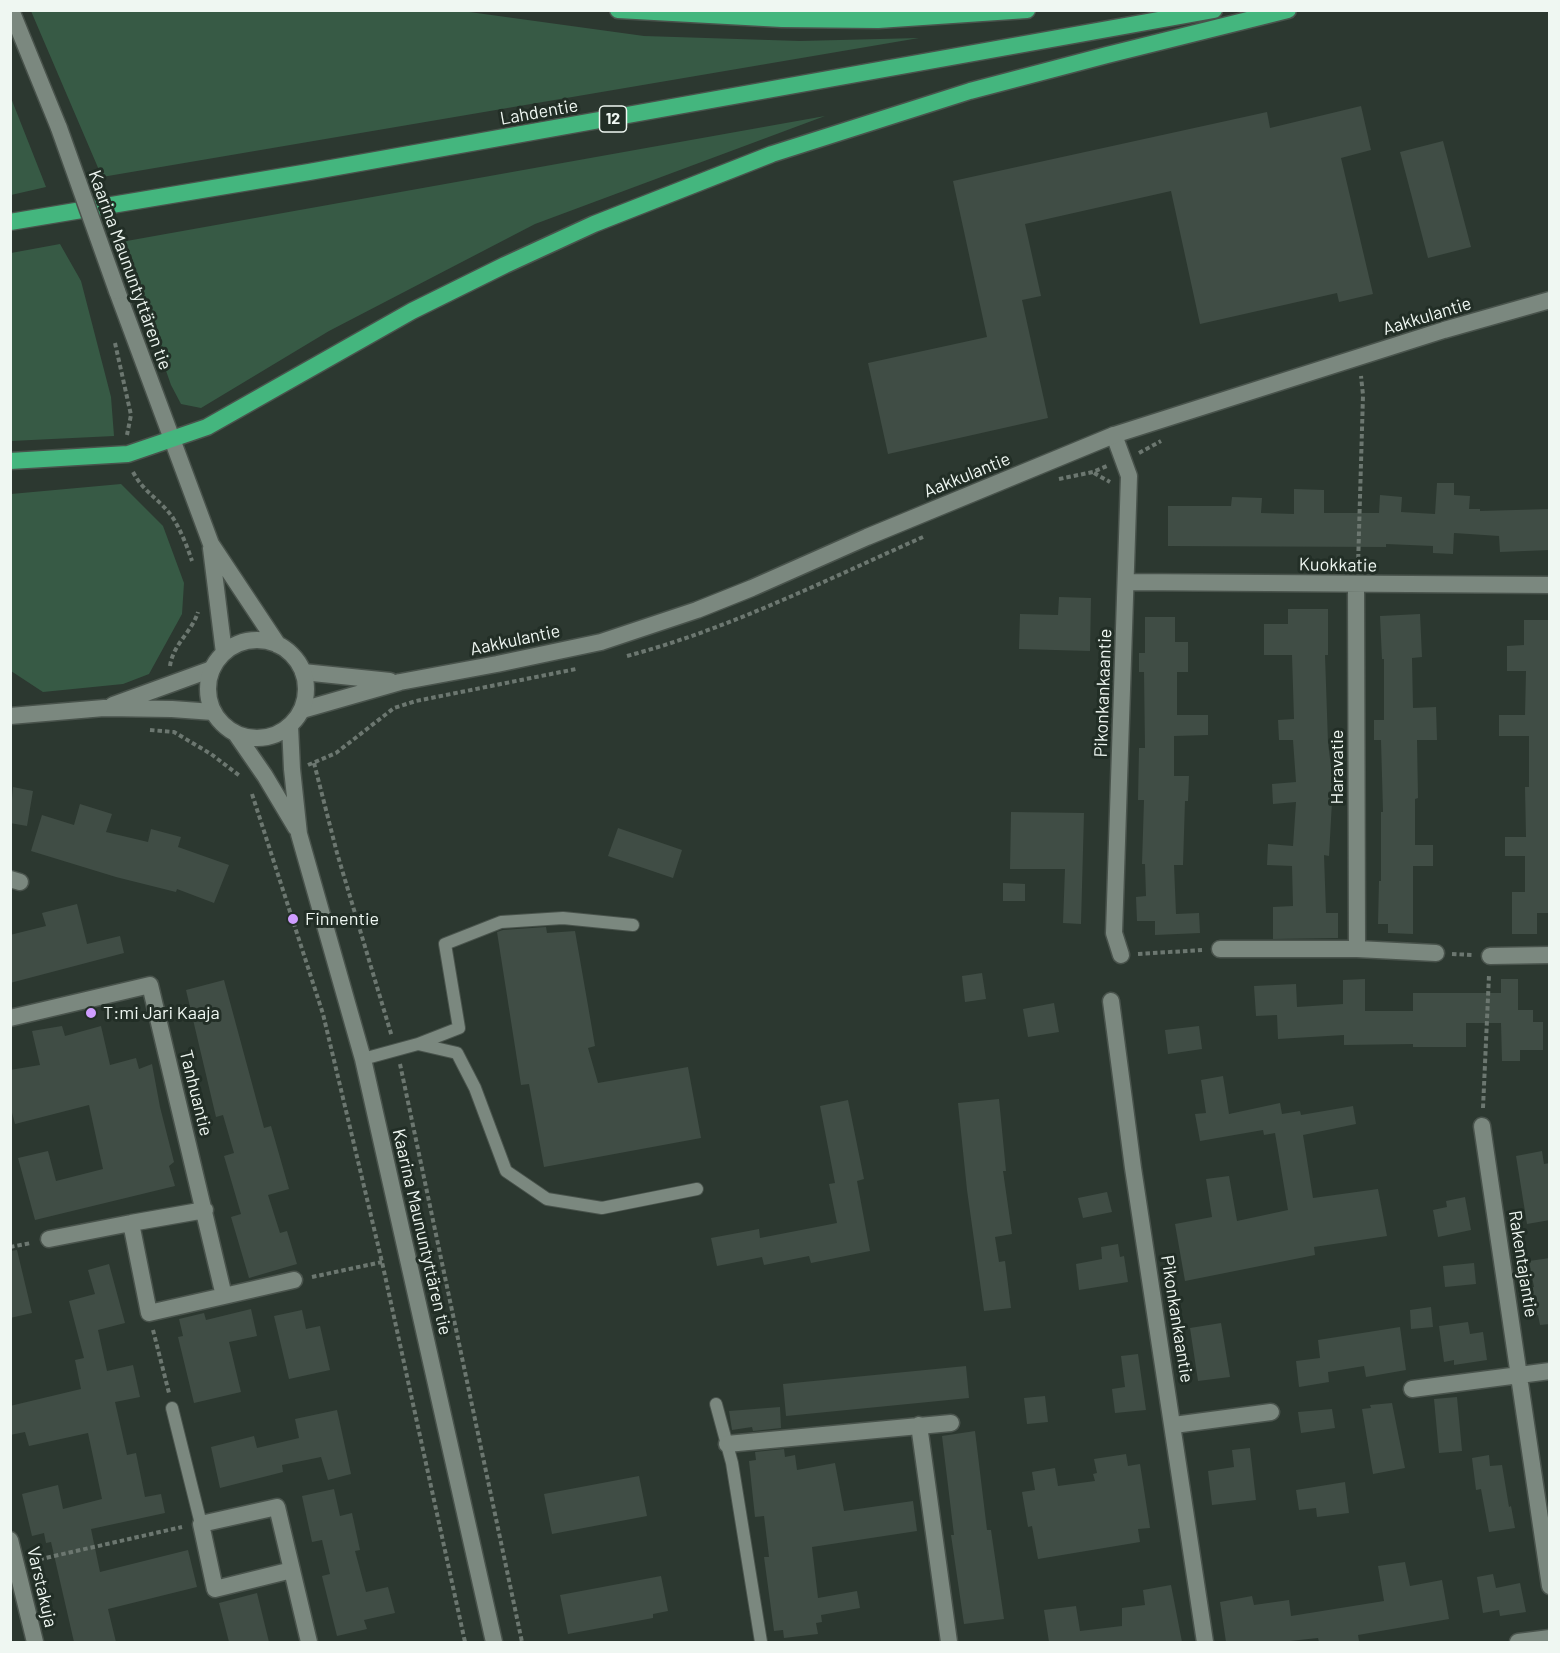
<!DOCTYPE html>
<html>
<head>
<meta charset="utf-8">
<style>
  body { margin:0 }
  #map { position:relative; width:1560px; height:1653px; overflow:hidden; background:#2c3830; font-family:Barlow,sans-serif }
  canvas { display:block }
  .frame { position:absolute; inset:0; border:12px solid #eff7f2; pointer-events:none }
</style>
</head>
<body>
<div id="map">
<canvas width="1560" height="1653"></canvas>
<div class="frame"></div>
</div>
<script>
const ctx = document.querySelector('canvas').getContext('2d');
ctx.lineJoin = 'round';
function fillPath(path, color) {
  ctx.fillStyle = color;
  ctx.fill(path, 'evenodd');
}
function stroke(path, color, width, dash) {
  ctx.strokeStyle = color;
  ctx.lineWidth = width;
  ctx.lineCap = dash ? 'butt' : 'round';
  ctx.setLineDash(dash || []);
  ctx.stroke(path);
}
function label(font, color, halo, rows, align = 'center') {
  ctx.font = font + ' Barlow,sans-serif';
  ctx.lineWidth = 6;
  ctx.setLineDash([]);
  ctx.textBaseline = 'middle';
  ctx.strokeStyle = halo;
  ctx.fillStyle = color;
  for (const [text, x, y, turn = 0] of rows) {
    ctx.save();
    ctx.translate(x, y);
    ctx.rotate((+turn || 0) * Math.PI / 180);
    ctx.textAlign = isNaN(turn) ? turn : align;
    if (halo) ctx.strokeText(text, 0, 0);
    ctx.fillText(text, 0, 0);
    ctx.restore();
  }
}
fillPath(new Path2D(`
  M31,11L455,10L644,36L800,41L919,38L102,177Z
  M11,98L46,187L11,195H10Z
  M825,116L535,224L329,331L201,408L181,404L171,385L121,242Z
  M60,244L81,281L111,397L114,436L11,441V253Z
  M121,484L163,526L184,583L182,614L149,674L123,684L43,692L11,671V494Z`), '#375a45');
fillPath(new Path2D(`
  M1361,106L1371,150L1341,158L1373,294L1339,302L1337,293L1200,324L1171,191L1025,224L1041,296L1022,300L1048,418L888,454L868,363L987,337L953,181L1267,112L1270,128Z
  M1443,141L1471,247L1428,258L1400,152Z
  M1437,483H1454V495L1470,496L1469,509H1480V511L1550,509V550L1500,552L1499,536L1454,533L1453,554L1433,553V546L1386,544V547L1168,546V506H1231L1232,497L1262,498L1261,513L1294,514V489L1324,490V513H1379L1380,495L1402,497L1401,512L1435,514Z
  M1059,597L1091,598L1090,651L1019,649L1020,614L1058,615Z
  M1288,609H1328V655H1325L1328,743L1333,783L1329,856L1324,855L1326,913H1338V938L1273,939V907L1293,906L1292,866L1267,865L1268,844L1293,846L1296,802L1273,804L1272,784L1296,782L1293,740H1279L1278,720L1294,719L1292,655H1264V624H1288Z
  M1420,614L1422,657L1412,658L1413,708L1436,707L1437,740H1417L1418,798L1415,799V845H1433V866H1413V934L1388,933V924H1378L1379,881H1381V812H1383L1381,740H1374V720H1384V659H1382L1380,616Z
  M1145,617H1175V642H1188V672H1177V715H1208V735L1174,736V776H1189L1188,801H1185L1183,865H1174L1176,914L1199,913L1200,933L1155,935V921H1137L1136,897L1146,896L1145,864H1142L1144,800H1138L1139,748H1145L1144,672H1139V653H1145Z
  M1524,620H1550V913H1537V934H1512V892H1525V856H1505V837H1526L1525,787H1529V736H1499V715H1525L1526,671H1507V646L1524,645Z
  M13,787L33,791L27,826L10,823Z
  M80,804L112,814L106,832L148,842L151,829L181,837L178,847L229,865L214,903L177,889L176,892L116,877L31,851L42,815L74,825Z
  M1011,812L1084,813L1081,924L1063,923L1065,869H1010Z
  M618,828L682,850L673,878L608,856Z
  M1003,883L1025,884V901H1003Z
  M77,904L87,944L120,936L124,953L10,983V935L46,926L42,913Z
  M546,927L547,933L575,931L595,1046L588,1048L598,1083L688,1067L701,1138L544,1167L529,1084L521,1085L497,932L503,930Z
  M982,973L986,999L965,1002L962,976Z
  M1365,979V1011H1413V993H1501V979H1518V1010H1533V1022H1543V1050H1520V1061H1502L1501,1023H1466V1047H1413V1044L1344,1045V1035L1278,1039L1277,1015L1256,1016L1254,986L1296,984L1297,1007L1343,1004V980Z
  M224,980L264,1128L271,1126L289,1189L268,1195L280,1233L287,1231L297,1264L249,1278L231,1217L241,1214L224,1156L234,1153L223,1115L216,1117L186,990Z
  M1054,1003L1059,1032L1028,1037L1023,1009Z
  M62,1026L65,1036L101,1026L110,1065L136,1058L139,1069L152,1064L160,1107L174,1162L169,1166L175,1186L35,1220L18,1158L48,1151L56,1181L103,1169L89,1105L15,1124L10,1105V1070L40,1065L32,1031Z
  M1199,1026L1202,1049L1168,1054L1165,1030Z
  M1223,1076L1229,1114L1280,1103L1282,1114L1300,1111L1301,1115L1353,1106L1356,1124L1303,1135L1313,1198L1378,1189L1387,1236L1314,1247L1315,1255L1185,1281L1175,1224L1212,1217L1206,1179L1229,1176L1237,1221L1288,1210L1275,1133L1264,1135L1263,1130L1200,1141L1195,1114L1206,1113L1201,1080Z
  M999,1099L1006,1171H1003L1012,1234L995,1237L999,1262L1005,1261L1011,1308L984,1311L967,1190L958,1103Z
  M848,1100L864,1179L857,1181L870,1251L811,1263L809,1256L764,1265L762,1257L717,1266L711,1238L759,1229L760,1238L837,1223L829,1184L835,1183L820,1106Z
  M1542,1151L1544,1164L1550,1163V1220L1527,1224L1516,1156Z
  M1107,1192L1112,1212L1083,1218L1078,1198Z
  M1465,1197L1471,1230L1438,1237L1433,1210L1447,1207L1446,1201Z
  M1118,1244L1120,1257L1124,1256L1128,1282L1079,1290L1076,1264L1102,1259L1101,1247Z
  M17,1250L32,1313L10,1318V1251Z
  M1550,1258V1324L1540,1325L1538,1315L1532,1316L1527,1288L1534,1287L1529,1261Z
  M1474,1263L1476,1284L1445,1287L1443,1266Z
  M109,1264L125,1323L98,1330L107,1371L133,1365L140,1397L115,1402L127,1455L136,1453L145,1497L161,1494L165,1513L91,1529L100,1572L188,1550L197,1587L108,1609L116,1642H74L51,1542L46,1543L44,1533L32,1536L22,1494L58,1485L63,1509L102,1499L88,1433L29,1446L25,1432L10,1435V1406L81,1389L75,1360L84,1358L69,1301L95,1294L88,1270Z
  M1431,1307L1433,1327L1411,1329L1410,1310Z
  M251,1309L257,1336L229,1342L241,1392L194,1403L178,1337L183,1336L179,1319L204,1313L206,1320Z
  M302,1310L306,1329L320,1326L330,1370L289,1379L274,1316Z
  M1468,1322L1470,1334L1483,1332L1487,1360L1454,1365V1360L1444,1362L1439,1326Z
  M1221,1323L1230,1377L1198,1381L1190,1328Z
  M1400,1327L1406,1370L1366,1377L1364,1366L1328,1372L1329,1382L1299,1387L1296,1361L1320,1358L1318,1340Z
  M1138,1354L1146,1410L1115,1413L1112,1389L1125,1387L1121,1356Z
  M966,1366L969,1398L786,1416L783,1384Z
  M1045,1396L1048,1422L1027,1424L1024,1398Z
  M1457,1397L1462,1451L1439,1453L1434,1399Z
  M1392,1403L1405,1468L1373,1474L1362,1409L1371,1408L1370,1405Z
  M780,1407L781,1428L753,1431L752,1427L732,1430L729,1411Z
  M1332,1409L1335,1428L1301,1433L1298,1412Z
  M337,1410L351,1474L328,1480L321,1457L282,1465L283,1472L220,1488L211,1447L254,1436L257,1448L299,1438L295,1419Z
  M975,1431L987,1530H991L1004,1619L964,1624L951,1535H954L942,1436Z
  M1250,1448L1256,1500L1212,1505L1208,1471L1234,1467L1232,1450Z
  M784,1449L785,1457L795,1455L797,1470L835,1463L844,1511L913,1501L917,1531L812,1547L818,1598L857,1591L860,1608L821,1615L822,1622L816,1623L818,1634L784,1638L783,1630L774,1631L764,1557H769L764,1516L755,1517L749,1461L756,1460L755,1452Z
  M1126,1454L1128,1466L1140,1464L1150,1528L1138,1529L1140,1542L1038,1559L1032,1526L1028,1527L1022,1492L1035,1490L1032,1472L1055,1468L1058,1486L1095,1481L1093,1474L1097,1473L1094,1459Z
  M1489,1455L1490,1466L1502,1465L1509,1507L1511,1506L1515,1528L1489,1532L1481,1489L1476,1490L1472,1458Z
  M639,1476L647,1516L552,1534L544,1494Z
  M1345,1482L1349,1513L1317,1517L1316,1508L1299,1510L1296,1490Z
  M334,1489L340,1516L352,1513L360,1550L355,1551L366,1592L388,1587L395,1613L364,1620L367,1629L337,1636L322,1576L330,1574L322,1540L312,1542L302,1496Z
  M1405,1562L1410,1586L1442,1580L1449,1619L1358,1635L1359,1641L1348,1642H1319L1318,1638L1281,1642H1226L1220,1602L1252,1596L1254,1605L1289,1600L1291,1616L1384,1601L1378,1566Z
  M1493,1574L1496,1588L1520,1583L1526,1612L1500,1616L1499,1610L1483,1613L1477,1577Z
  M661,1576L668,1611L653,1614V1618L568,1634L560,1595Z
  M1171,1585L1182,1642H1049L1044,1610L1076,1606L1080,1631L1122,1626V1608L1145,1605L1143,1590Z
  M257,1593L269,1642H229L219,1603Z`), '#404d45');
const service = new Path2D(`
  M418,1044L459,1028L445,944L501,922L563,918L633,925
  M363,1059L418,1044L457,1053L475,1088L506,1171L547,1199L602,1208L697,1189
  M716,1404L732,1463L761,1642
  M172,1408L201,1524`);
const minor = new Path2D(`
  M1114,435L1129,476L1114,933L1121,955
  M1127,582L1550,585
  M1356,585L1357,949
  M10,879L20,882
  M1220,949H1357L1436,953
  M1490,956L1550,955
  M1111,1001L1133,1168L1205,1642
  M10,1018L150,985L224,1296L149,1313L131,1223L205,1210
  M1482,1126L1550,1586
  M49,1239L131,1223
  M224,1296L294,1280
  M1412,1389L1550,1371
  M919,1425L949,1642
  M1174,1425L1271,1412
  M727,1444L951,1423
  M10,1540L35,1642
  M292,1570L215,1589L201,1524L277,1507L309,1642
  M1518,1642L1550,1638`);
const tertiary = new Path2D(`
  M303,672L390,681
  M113,705L212,669
  M302,710L400,682L497,664L601,642L697,610L752,588L867,537L1114,435L1444,330L1550,300
  M10,716L104,708L172,709L213,712`);
const secondary = new Path2D(`
  M11,10L59,128
  M117,291L211,544L278,645
  M211,548L224,653
  M208 689a49 49 0 1 1 98 0a49 49 0 1 1-98 0Z
  M290,726L292,769L299,834L363,1059L494,1642
  M236,734L265,776L296,828`);
const trunk = new Path2D(`
  M618,10L782,19L878,20L1027,10
  M10,222L309,172L1214,10
  M10,461L128,454L207,427L412,311L505,265L594,224L772,154L970,91L1107,55L1288,10`);
stroke(service, '#49534c', 14);
stroke(minor, '#49534c', 19);
stroke(tertiary, '#49534c', 19);
stroke(secondary, '#49534c', 19);
stroke(trunk, '#49534c', 19);
stroke(new Path2D(`
  M115,343L131,415L127,435
  M1139,453L1161,441
  M133,472C144,493 160,499 173,518C181,531 187,546 192,561
  M1094,473L1110,482
  M1059,479L1093,472L1107,466
  M1358,566L1363,395L1361,376
  M627,656C729,629 826,580 923,537
  M170,666C173,644 192,632 198,612
  M150,730L174,732L211,754L240,776
  M314,763L337,853L392,1037
  M308,765L336,753L394,708L416,701L576,669
  M252,794L323,1014L382,1262L465,1642
  M1138,954L1202,950
  M1452,954L1472,955
  M400,1064L522,1642
  M1483,1108L1489,975
  M10,1247L31,1243
  M312,1277L382,1262
  M153,1330L169,1393
  M32,1561L182,1527`), '#6c7770', 4, [4.5, 3]);
stroke(service, '#7b887f', 12);
stroke(minor, '#7b887f', 16);
stroke(tertiary, '#7b887f', 16);
stroke(secondary, '#7b887f', 16);
stroke(trunk, '#44b67e', 16);
const secondaryBridge = new Path2D(`
  M59,128L117,291`);
stroke(secondaryBridge, '#49534c', 19, []);
stroke(secondaryBridge, '#7b887f', 16);
for (const [x, y, r, color] of [
  [293,919,6,"#cf9dff"],
  [91,1013,6,"#cf9dff"]
]) {
  const dot = new Path2D();
  dot.arc(x, y, r, 0, 2 * Math.PI);
  ctx.fillStyle = color;
  ctx.fill(dot);
  stroke(dot, '#222e26', 2);
}
for (const [x, y, w] of [
  [613,119,27]
]) {
  const box = new Path2D();
  box.roundRect(x - w / 2, y - 13, w, 26, 4.5);
  ctx.fillStyle = '#222e26';
  ctx.fill(box);
  stroke(box, '#eff7f2', 1.5);
}
label('bold 16px', '#eff7f2', null, [
  ["12",613,119]
]);
label('18px', '#eff7f2', '#222e26', [
  ["Lahdentie",539,112,-10],
  ["Kaarina Maununtyttären tie",130,270,70],
  ["Aakkulantie",1427,316,-17],
  ["Aakkulantie",967,475,-22],
  ["Kuokkatie",1338,565,1],
  ["Aakkulantie",515,640,-12],
  ["Pikonkankaantie",1103,693,-88],
  ["Haravatie",1337,767,-90],
  ["Tanhuantie",196,1093,76],
  ["Kaarina Maununtyttären tie",422,1232,77],
  ["Rakentajantie",1523,1264,81],
  ["Pikonkankaantie",1177,1319,81],
  ["Varstakuja",42,1587,77]
]);
label('18px', '#eff7f2', '#222e26', [
  ["Finnentie",305,919],
  ["T:mi Jari Kaaja",103,1013]
], 'left');
</script>
</body>
</html>
